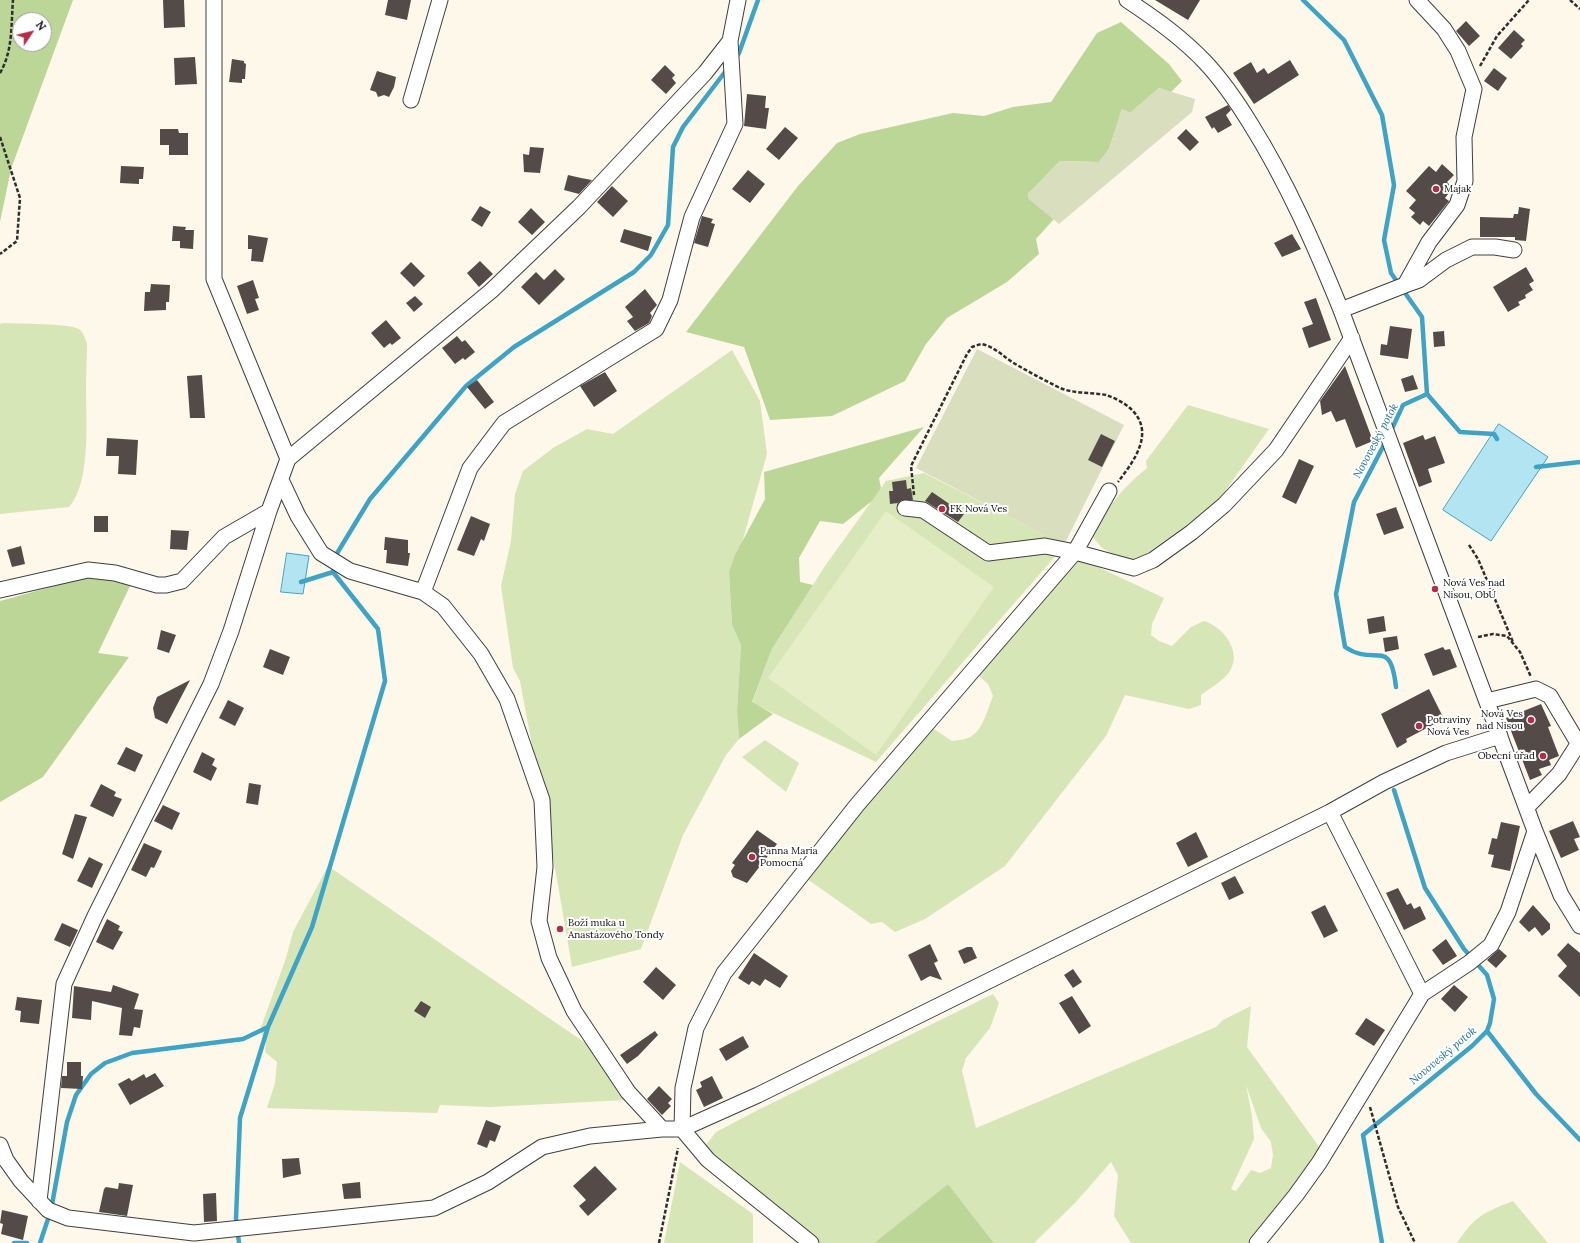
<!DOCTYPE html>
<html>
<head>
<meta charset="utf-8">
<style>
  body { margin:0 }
  #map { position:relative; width:1580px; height:1243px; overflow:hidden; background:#fef8eb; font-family:Lora,serif }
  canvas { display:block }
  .north { position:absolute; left:12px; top:12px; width:40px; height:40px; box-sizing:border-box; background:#fff; border:1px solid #9e9e9e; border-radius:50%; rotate:55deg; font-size:11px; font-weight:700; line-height:16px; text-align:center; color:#0c0c0c }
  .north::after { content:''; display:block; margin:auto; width:14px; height:18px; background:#b42c46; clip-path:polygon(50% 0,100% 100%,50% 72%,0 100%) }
</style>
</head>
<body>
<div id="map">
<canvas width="1580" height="1243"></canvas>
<div class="north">N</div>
</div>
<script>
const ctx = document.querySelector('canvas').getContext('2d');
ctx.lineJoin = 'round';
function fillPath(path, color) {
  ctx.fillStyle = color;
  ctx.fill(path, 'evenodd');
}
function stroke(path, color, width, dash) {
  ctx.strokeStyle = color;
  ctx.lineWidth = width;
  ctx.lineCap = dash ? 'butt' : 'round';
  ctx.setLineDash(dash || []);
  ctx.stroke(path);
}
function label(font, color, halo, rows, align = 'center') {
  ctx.font = font + ' Lora,serif';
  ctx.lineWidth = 4;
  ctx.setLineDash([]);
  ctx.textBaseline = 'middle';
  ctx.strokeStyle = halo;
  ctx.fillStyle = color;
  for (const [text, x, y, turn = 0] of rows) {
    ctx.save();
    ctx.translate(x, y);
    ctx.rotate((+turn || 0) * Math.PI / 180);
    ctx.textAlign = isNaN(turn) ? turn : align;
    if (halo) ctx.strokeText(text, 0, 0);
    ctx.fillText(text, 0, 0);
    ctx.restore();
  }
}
fillPath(new Path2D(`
  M4,323C20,324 67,323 79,329C83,332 85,338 87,343C87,358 86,373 86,389C86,420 91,483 69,507L0,514V324Z
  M732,350L760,401L767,454L742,543L729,572L732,625L741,645L737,710L739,739L726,755L683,835L641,949L572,967L558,885L520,681L513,668L501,586L511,541L515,494L523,471L553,448L587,429L613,434Z
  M1188,405L1269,429L1216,504L1140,558L1126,562L1102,548L1092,536C1108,507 1121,489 1147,468L1146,461Z
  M924,473L1065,545L876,762L752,703L772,649L825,566L886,481Z
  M1081,559L1164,598L1152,624L1151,635L1159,641L1172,646L1191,627L1204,621C1226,628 1245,656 1226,676C1219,683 1209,689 1201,695V705L1189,709L1125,695L1106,736L1005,866L925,919L895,932L882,922L871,924L803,876L931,727L952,741C957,740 963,740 968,738C983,732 987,710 993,696L988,684L979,676L1021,623Z
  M765,740L799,763L786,792L742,757Z
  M328,866L594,1049L626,1100L490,1107L440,1105L437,1113L267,1108L275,1083L277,1062L265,1052L266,1043L260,1030L286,958L293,932Z
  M993,994L999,1003L990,1028L966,1058L962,1071L976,1128L1216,1027L1223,1020L1251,1006L1247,1047L1320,1148C1303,1184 1276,1216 1248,1243H1131L1114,1216L1118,1175L1111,1162L1075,1203L1034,1243H994L948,1184L874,1243H820L718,1159L706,1145L716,1132L758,1110ZM1246,1085L1261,1128L1271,1142L1273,1155L1271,1168L1260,1173L1251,1170L1236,1191L1231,1189L1254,1139L1252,1116Z
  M680,1162L753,1214V1243H664Z
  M1513,1201L1548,1243H1457C1476,1215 1483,1213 1513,1201Z`), '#d6e6b7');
fillPath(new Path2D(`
  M0,0H73L11,169L0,222ZM20,20H44V44H20Z
  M1121,22L1169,64L1182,81L1171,92L1159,88L1130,113L1122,109L1109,149L1099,162L1060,161L1028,194L1029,199L1054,219L1036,239L1039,254L1007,282L947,318L926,344L905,381L832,416L770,420L744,347L686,332L798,186L837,143L860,134L953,113L984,116L1013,107L1051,102L1097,33Z
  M924,427L879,478L881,488L872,501L843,524L820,521L799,558L800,582L813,585L772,649L752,702L773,714L739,739L737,710L741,645L732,625L729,572L735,555L765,499L764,472Z
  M91,576L131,584L98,653L129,657L43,777L0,802V601Z
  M948,1184L994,1243H874Z`), '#bcd697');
fillPath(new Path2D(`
  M1159,88L1195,99L1192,112L1059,224L1029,199L1028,194L1060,161L1099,162L1109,149L1122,109L1130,113Z
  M977,349L1124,425L1064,545L916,468Z`), '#d8debe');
fillPath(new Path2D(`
  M886,511L994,587L876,755L768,678Z`), '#e6eec8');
const water = new Path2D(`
  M1499,424L1548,457L1491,541L1443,510Z
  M287,553L309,556L303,594L281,592Z`);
fillPath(water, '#b3e4f2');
stroke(water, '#3ea3c5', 1);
stroke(new Path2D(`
  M1303,0L1344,40L1382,115L1394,185L1384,240L1391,273L1422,317L1427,394L1403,405L1390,433
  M735,59L739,53L758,0
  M1427,394L1460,432L1494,434L1497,439
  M1386,441L1354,502L1336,594L1345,647C1376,668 1390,635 1396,687
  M1536,467L1580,462
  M301,582L333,572
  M1487,1031L1536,1094L1580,1140
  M14,1243H27
  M40,1243L51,1210L67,1122L76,1095L91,1074L105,1063L132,1053L243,1039L268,1027L312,927L385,681L378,629L333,572L336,555L370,499L466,386L514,347L634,272L651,255L668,225L673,147L683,127L728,68
  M239,1243L236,1218L240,1118L268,1027
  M1382,1243L1363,1135L1472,1046L1487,1031L1490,1023L1494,999L1487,975L1464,949L1425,888L1394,790`), '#3ea3c5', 4.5);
fillPath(new Path2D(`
  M163,0H184L185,27L164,28Z
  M388,0H411L407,20L385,15Z
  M1155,0H1200L1188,20Z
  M1466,21L1480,36L1469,46L1456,31Z
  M1514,30L1525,40L1521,44L1523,46L1511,59L1498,48Z
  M195,57L197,84L175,85L174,58Z
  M232,59L244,61V63L246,64L245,79H242V83L229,82Z
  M1290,60L1299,75L1254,104L1233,73L1251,62L1257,73L1264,68L1268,74Z
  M665,65L675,75L672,78L676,83L666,94L651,80Z
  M1494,68L1507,78L1498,91L1484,81Z
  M377,71L396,77L394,87L389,97L384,95L378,97L376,92L370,90Z
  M747,94L766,96L765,108H769L766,129L744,126Z
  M1228,105L1231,110L1226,115L1232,125L1218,133L1214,127L1212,129L1205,117Z
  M785,127L798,138L779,160L766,149Z
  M160,129H178L179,133H188V155H169V145H160Z
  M1186,129L1199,142L1190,151L1177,138Z
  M530,147L544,148L540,173L524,172L523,154L529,155Z
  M1442,164L1454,175L1447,182L1453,188L1445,198L1449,201L1429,226L1423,221L1420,225L1411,217L1415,213L1409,208L1416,200L1406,191L1429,166L1436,172Z
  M121,166L144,167L143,179H139V184L120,183Z
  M748,170L765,184L750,203L732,189Z
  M568,175L581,178L592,180L579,194L564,190Z
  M612,186L628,201L613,217L597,202Z
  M480,206L491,212L482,227L471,220Z
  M1519,207L1530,209L1526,241L1515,240V237H1480V217L1513,218L1514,214H1518Z
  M531,208L545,222L532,235L518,222Z
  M702,216L713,219L711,223L715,224L708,247L694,243Z
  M173,226L186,227L185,230H194L193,249L180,248V241H172Z
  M624,229L652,237L648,251L620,242Z
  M1292,234L1301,249L1282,257L1274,243Z
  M248,235L268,238L263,262L251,261L252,249H248Z
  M480,261L493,274L479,287L467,273Z
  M411,262L425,276L414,287L400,273Z
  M1526,267L1534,281L1529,284L1533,290L1525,295L1526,298L1518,302L1520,305L1508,312L1493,287Z
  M555,269L565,279L539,305L521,287L536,272L544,280Z
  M253,280L259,298L255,299L259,310L247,314L237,286Z
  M151,284L170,285L169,302H166V310L144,311L145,292H150Z
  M645,289L657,305L650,313L652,316L649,323L635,331L627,321L633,317L625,307Z
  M415,296L423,304L414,312L406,303Z
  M1316,298L1331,340L1309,348L1302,328L1313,324L1304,302Z
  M386,320L401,338L392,345L390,343L384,348L371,333Z
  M1390,326L1412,329L1408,359L1380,355L1381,344L1387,345Z
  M1444,331L1445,346L1434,347L1433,332Z
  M457,336L462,342L465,340L475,352L465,360L463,358L455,364L442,348Z
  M1345,366L1373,441L1356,448L1345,419L1336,422L1331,411L1322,415L1320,401Z
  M605,372L617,391L594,407L580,386Z
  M202,375L205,418H190L187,376Z
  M1413,375L1418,389L1405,392L1401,379Z
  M477,380L494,402L485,409L467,387Z
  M1101,434L1115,441L1102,467L1088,460Z
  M1423,435L1425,440L1435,436L1445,463L1428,469L1432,482L1419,487L1403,443Z
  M107,438L138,440L136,475L118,474L119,456H106Z
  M1299,459L1314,466L1296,504L1282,497Z
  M906,480L907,489L911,488L913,500H902L898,503L890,504L889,491H893L892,482Z
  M932,492L964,514L958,522L925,501Z
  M1396,507L1404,528L1384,535L1376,514Z
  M94,516H108V532H94Z
  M471,516L490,524L484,541L481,539L474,556L457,550Z
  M171,530L189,531L187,550L170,549Z
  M385,537L408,540V553H410L408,566L386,563L387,550H384Z
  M21,546L25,564L12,567L7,550Z
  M1384,616L1386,631L1369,634L1367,619Z
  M161,630L176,635L169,653L157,649Z
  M1397,636L1399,649L1385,652L1383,638Z
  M1443,647L1445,650L1450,649L1457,667L1433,676L1424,654Z
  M270,649L290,657L283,675L263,667Z
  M190,680L167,724L155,718L153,708L157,697Z
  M1429,689L1444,719L1406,739L1407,742L1397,748L1381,714Z
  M228,700L244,708L235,726L219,718Z
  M1541,704L1551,726L1548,727L1559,756L1549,760L1551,765L1539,769L1542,775L1530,780L1506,718Z
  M126,747L143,755L135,772L117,764Z
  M202,752L215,759L212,765L217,768L211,781L193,772Z
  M249,783L261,785L258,805L246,803Z
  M101,784L116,792L114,796L122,799L113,817L90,806Z
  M163,805L180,813L172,830L154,821Z
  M75,814L87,817L73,859L62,854Z
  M1573,821L1580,837L1574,839L1579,850L1561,858L1549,831Z
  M1501,822L1520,826L1510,871L1491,867L1494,855L1488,854L1492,838L1497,839Z
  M757,830L777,844L747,883L733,877L731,871L735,865L732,863Z
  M1196,832L1208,857L1188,867L1176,843Z
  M144,843L162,851L154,868L151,867L146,877L131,870Z
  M89,857L103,864L92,888L77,881Z
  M1235,876L1244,893L1229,900L1221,883Z
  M1398,888L1407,905L1411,903L1414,909L1420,906L1426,919L1404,930L1386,893Z
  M1325,905L1338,931L1324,938L1311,912Z
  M1533,905L1550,924V929L1542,936L1535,927L1529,932L1519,922Z
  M107,919L120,926L118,930L123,932L113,950L96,942Z
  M62,923L78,930L70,947L54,940Z
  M1446,939L1457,956L1443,965L1432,950Z
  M1568,943L1580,953V997L1558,976L1567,966L1557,955Z
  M930,944L938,961L934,963L942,980L930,976L921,981L908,955Z
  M967,947H972L977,958L964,964L958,951Z
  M1499,949L1507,956L1496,968L1487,960Z
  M754,953L788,976L780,988L765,979L760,986L752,981L749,985L738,978Z
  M656,967L676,985L663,1000L643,982Z
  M1073,969L1082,982L1073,988L1064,975Z
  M113,985L139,994L134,1009L143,1010L140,1028L134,1027L132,1036L119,1035L122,1008L92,1001L91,1020L72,1018L74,986L111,992Z
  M1454,985L1468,997L1455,1012L1441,999Z
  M1072,996L1091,1026L1079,1034L1059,1003Z
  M17,997L42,1000L39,1024L20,1022L21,1011L15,1010Z
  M421,1001L431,1007L425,1018L414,1011Z
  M1366,1018L1385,1030L1374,1046L1355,1034Z
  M655,1031L658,1035L638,1056L627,1064L620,1055Z
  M743,1036L749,1047L726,1061L719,1049Z
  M67,1062H81V1076H83L82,1089L61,1088L62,1076H67Z
  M155,1073L164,1086L130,1105L118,1084L129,1078L132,1081L144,1074L146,1078Z
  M712,1076L723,1098L704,1107L696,1090L702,1087L700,1082Z
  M659,1086L672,1099L668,1103L671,1106L662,1115L647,1099Z
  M486,1120L501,1126L495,1142L490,1140L487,1148L477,1144Z
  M299,1158L301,1174L283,1178L282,1159Z
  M595,1166L617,1189L588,1216L579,1206L586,1200L573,1186Z
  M360,1182L361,1198L344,1199L342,1184Z
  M119,1183L133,1185L127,1216L99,1212L104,1189L106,1187L118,1189Z
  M216,1193L217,1221L204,1222L203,1194Z
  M2,1210L28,1216L23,1240L1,1234L3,1224L0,1223Z`), '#544b49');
const minor = new Path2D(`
  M214,0V279L288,459
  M1127,0C1156,19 1181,37 1205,62C1222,80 1237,102 1250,123C1287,182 1315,246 1341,310L1535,831L1561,895L1580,926
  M411,100L440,0
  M1405,285L1419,280L1446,260L1472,247H1495L1514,250
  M1341,310L1405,285L1429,242L1457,205L1465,181L1464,137L1474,89L1458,51L1444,29L1417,0
  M281,480L298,516L321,553L350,571L423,592L443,606L481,654L507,699L542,800L545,867L539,921L549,958L574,1011L628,1092L662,1129
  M905,508L923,510L988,553L1045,546L1075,552L1109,491
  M0,590L88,570L115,573L157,585H166L182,581L224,537L269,511L288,459L491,291L579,207L705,73L730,41L738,0
  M423,592L470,468L504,423L656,329L670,300L692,217L735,124L730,41
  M1487,701L1536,689L1550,696L1578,743
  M1527,807L1559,774L1580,741
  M1330,812L1422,994
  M0,1145L6,1160L21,1181L48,1210L68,1218L194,1233L434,1208L488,1182L542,1147L590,1136L662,1129H682L758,1095L1330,812L1384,782L1446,753L1500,736
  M39,1201L64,984L95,916L211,684L231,631L269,511
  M811,1243L708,1160L682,1129L683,1088L696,1028L724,973L857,805L1075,552L1134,568L1153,560L1192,532L1224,505L1276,450L1352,338
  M1257,1243L1296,1195L1319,1163L1422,994L1469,963L1491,945L1508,912L1535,831`);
stroke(minor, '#3f3f3f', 17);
stroke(new Path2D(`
  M1570,0L1580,9
  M1480,66L1497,36L1529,0
  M0,73C13,51 11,25 13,0
  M0,137L20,198L17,241L0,254
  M914,495L911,466L967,354L972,347L981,344C993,346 1002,355 1012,362C1027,371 1042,379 1058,387C1072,394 1090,392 1106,395C1115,398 1125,403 1132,410C1155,433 1134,461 1118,482
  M1469,545L1478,559L1513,642
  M1478,637L1493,634L1507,636L1520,652L1531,677
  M1370,1107L1398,1207L1415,1243
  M659,1243L678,1148`), '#2e2e2e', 2.5, [4, 2]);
stroke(minor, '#fff', 15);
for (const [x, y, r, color] of [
  [1436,189,4,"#b42c46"],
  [942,509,4,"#b42c46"],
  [1435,589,4,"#b42c46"],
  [1531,720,4,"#b42c46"],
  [1419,726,4,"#b42c46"],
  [1543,756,4,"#b42c46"],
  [752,857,4,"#b42c46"],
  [560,929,4,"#b42c46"]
]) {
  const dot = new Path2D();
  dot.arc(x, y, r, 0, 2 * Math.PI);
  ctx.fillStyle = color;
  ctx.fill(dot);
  stroke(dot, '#fff', 1.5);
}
label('10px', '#0c0c0c', '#fff', [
  ["Majak",1444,189],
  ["FK Nová Ves",950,509],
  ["Nová Ves nad",1443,583],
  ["Nisou, ObÚ",1443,595],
  ["Nová Ves",1523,714,"right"],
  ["nad Nisou",1523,726,"right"],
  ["Potraviny",1427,720],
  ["Nová Ves",1427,732],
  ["Obecní úřad",1535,756,"right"],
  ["Panna Maria",760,851],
  ["Pomocná",760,863],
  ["Boží muka u",568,923],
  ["Anastázového Tondy",568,935]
], 'left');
label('italic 11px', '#1c7296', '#fff', [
  ["Novoveský potok",1376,441,-62],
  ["Novoveský potok",1443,1056,-40]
]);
</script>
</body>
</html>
